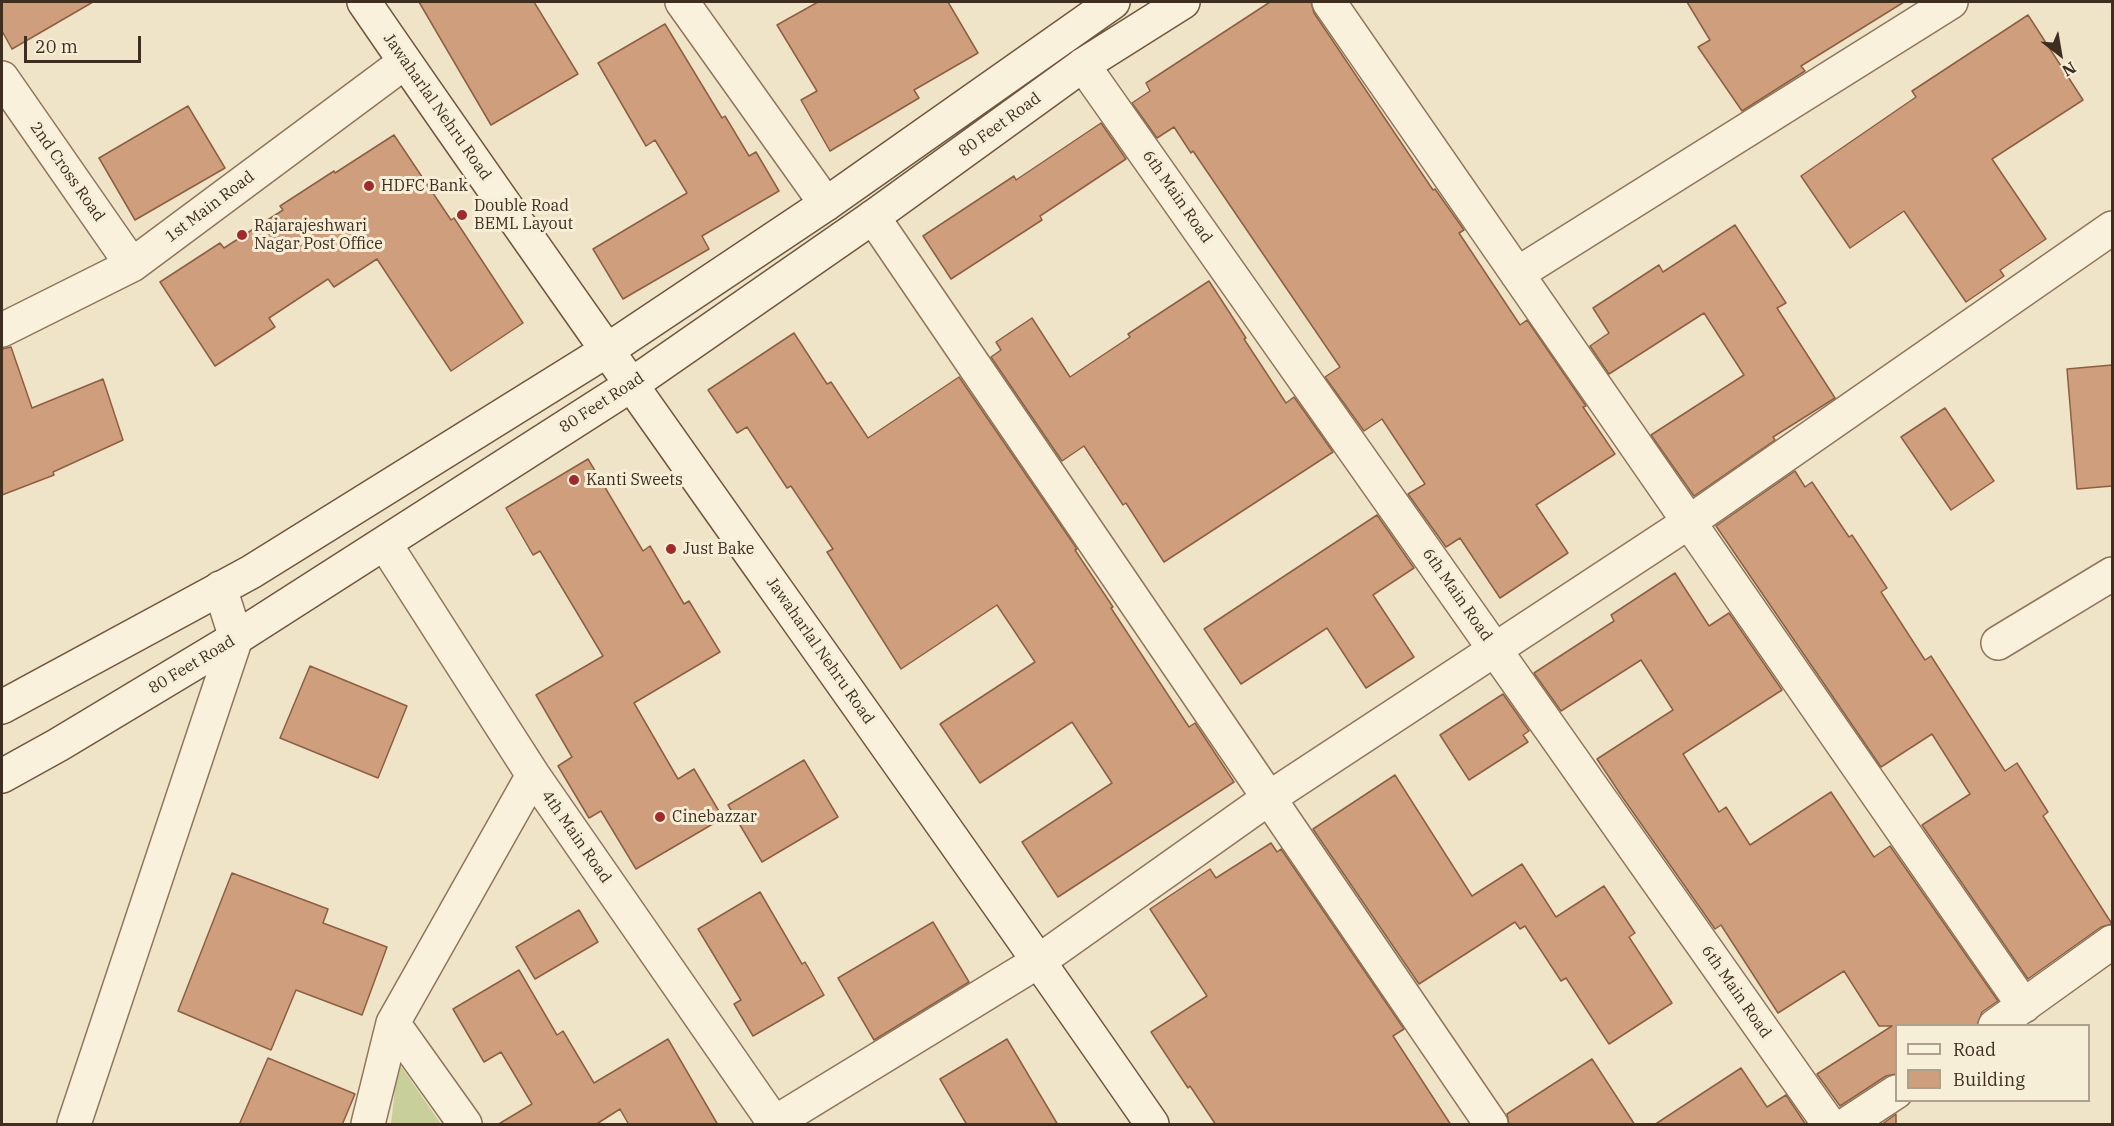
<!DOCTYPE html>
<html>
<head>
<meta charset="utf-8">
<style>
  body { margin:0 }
  #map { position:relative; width:2114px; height:1126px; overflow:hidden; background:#f0e4c8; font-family:"IBM Plex Serif",serif }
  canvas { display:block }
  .frame { position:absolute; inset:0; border:3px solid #3d2e20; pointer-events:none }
  .legend { position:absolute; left:1895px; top:1024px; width:195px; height:78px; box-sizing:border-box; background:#f7eed8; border:2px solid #ada18e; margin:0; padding:8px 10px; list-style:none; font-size:18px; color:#3d2e20 }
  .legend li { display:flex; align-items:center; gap:12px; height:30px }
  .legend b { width:30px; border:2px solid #ada18e }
  .north { position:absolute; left:2030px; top:24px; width:60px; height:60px; -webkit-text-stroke:4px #f7eed8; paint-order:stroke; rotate:149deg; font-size:16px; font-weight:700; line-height:24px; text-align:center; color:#3d2e20 }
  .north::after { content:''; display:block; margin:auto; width:21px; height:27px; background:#3d2e20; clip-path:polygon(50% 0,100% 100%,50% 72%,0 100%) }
  .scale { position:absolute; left:24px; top:36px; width:117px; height:27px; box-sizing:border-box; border:3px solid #3d2e20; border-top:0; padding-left:8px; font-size:18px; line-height:21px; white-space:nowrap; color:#3d2e20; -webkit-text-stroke:4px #f7eed8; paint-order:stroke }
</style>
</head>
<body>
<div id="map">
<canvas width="2114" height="1126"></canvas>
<div class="frame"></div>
<ul class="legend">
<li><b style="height:8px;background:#faf1dc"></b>Road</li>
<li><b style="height:16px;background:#cf9f7d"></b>Building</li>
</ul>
<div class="north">N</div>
<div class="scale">20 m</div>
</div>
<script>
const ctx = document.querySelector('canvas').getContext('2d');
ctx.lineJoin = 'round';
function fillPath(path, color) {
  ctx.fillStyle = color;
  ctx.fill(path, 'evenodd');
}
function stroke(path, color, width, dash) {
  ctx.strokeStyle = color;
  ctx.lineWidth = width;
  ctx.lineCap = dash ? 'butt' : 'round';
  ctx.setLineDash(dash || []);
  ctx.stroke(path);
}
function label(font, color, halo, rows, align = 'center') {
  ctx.font = font + ' "IBM Plex Serif",serif';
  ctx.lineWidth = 6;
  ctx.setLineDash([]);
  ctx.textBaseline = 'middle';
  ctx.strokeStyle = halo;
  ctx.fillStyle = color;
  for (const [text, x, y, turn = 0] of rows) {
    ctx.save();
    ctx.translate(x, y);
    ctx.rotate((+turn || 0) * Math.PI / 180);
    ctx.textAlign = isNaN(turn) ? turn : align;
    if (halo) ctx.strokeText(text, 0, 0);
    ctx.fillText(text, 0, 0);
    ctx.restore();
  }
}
fillPath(new Path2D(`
  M398,1062L441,1124H391Z`), '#c9cf9b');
const building = new Path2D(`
  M2,2H93L12,49L2,31Z
  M419,2H534L578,74L491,125Z
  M818,2H948L978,53L914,90L919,98L830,151L801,100L817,91L777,25Z
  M1270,2H1311L1314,13L1433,190L1435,189L1464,230L1459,233L1520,325L1527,320L1586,406L1583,407L1615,454L1536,505L1568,553L1500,598L1460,538L1446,547L1408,494L1425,484L1382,419L1364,431L1325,377L1340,367L1193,151L1191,153L1174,127L1157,138L1132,103L1150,91L1146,83Z
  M1687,2H1904L1801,66L1805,71L1742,111L1698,47L1710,40Z
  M2028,15L2083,100L1992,159L2046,239L2000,270L2004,276L1966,302L1904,211L1850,248L1801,176L1916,97L1912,91Z
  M665,24L722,118L725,116L749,156L756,152L779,191L702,236L709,249L623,299L593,249L687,193L655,140L646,146L598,63Z
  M188,106L225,168L135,220L99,158Z
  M1101,123L1126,159L1040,216L1042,220L951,279L923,236L1014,176L1016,180Z
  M394,135L451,220L454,218L523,323L451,371L377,259L334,287L328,279L269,318L275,327L215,366L160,282L220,243L224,248L283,210L280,206L334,171L335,173Z
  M1735,225L1786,303L1777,308L1835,398L1773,437L1775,440L1694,496L1651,435L1744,375L1704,313L1609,374L1590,346L1609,333L1593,308L1659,265L1663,272Z
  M1209,281L1246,338L1244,339L1286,403L1294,397L1333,452L1164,562L1126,503L1123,505L1084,446L1062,461L991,357L1001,350L996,342L1032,318L1070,377L1130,337L1128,334Z
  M794,333L827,384L831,382L868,438L959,377L1077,549L1075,550L1113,607L1111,608L1189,727L1195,723L1234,782L1058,897L1022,842L1112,783L1072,722L980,783L940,724L1035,662L997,605L901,669L827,552L833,549L791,486L787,488L747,427L737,433L708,390Z
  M11,347L32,408L103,379L123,440L53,472L54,475L2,495V349Z
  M2112,365V486L2077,489L2067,369Z
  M1945,408L1994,481L1951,510L1901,437Z
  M588,459L643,551L650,546L684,604L689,601L720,652L634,703L678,779L694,769L723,818L636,869L601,811L589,818L558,766L572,757L536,695L603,656L540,551L533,555L506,508Z
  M1795,471L1805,487L1812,482L1849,537L1852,535L1887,588L1881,592L1925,660L1931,656L2005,771L2017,763L2048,812L2043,816L2112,924L2101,927L2028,979L1922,825L1970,794L1932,734L1881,767L1716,526Z
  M1377,515L1414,568L1373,595L1414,657L1366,688L1327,628L1241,684L1204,629Z
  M1675,573L1709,626L1729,613L1782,690L1683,754L1719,812L1726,807L1750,845L1831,792L1874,857L1890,846L1998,1001L1982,1012L1977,1026H1896V1074L1886,1076L1840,1106L1817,1074L1892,1026H1879L1844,971L1778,1013L1721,925L1715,929L1623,798L1597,759L1673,710L1641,660L1561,711L1534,673L1614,621L1611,615Z
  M310,666L407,706L378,778L280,738Z
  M1503,694L1529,731L1523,735L1528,742L1469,780L1440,735Z
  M804,760L838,817L762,862L728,805Z
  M1395,775L1472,896L1522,864L1556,917L1604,886L1635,933L1629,937L1672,1003L1609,1044L1566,978L1561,981L1525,926L1520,929L1515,922L1419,984L1313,829Z
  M1271,843L1277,852L1281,849L1404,1029L1393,1036L1451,1125H1216L1190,1086L1188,1088L1151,1032L1207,996L1150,909L1210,869L1216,878Z
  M232,873L328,909L323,923L387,947L362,1015L296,990L271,1050L178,1011Z
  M760,892L802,964L805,962L824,995L753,1036L734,1004L741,1000L698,929Z
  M579,910L598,942L535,979L516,947Z
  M933,922L969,982L874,1040L838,978Z
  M519,970L557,1035L563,1031L594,1083L668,1039L718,1125H629L620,1109L595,1125H497L532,1104L501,1052L484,1062L453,1009Z
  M1007,1039L1058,1125H967L940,1079Z
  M268,1058L355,1094L342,1125H239Z
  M1592,1059L1635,1125H1509L1507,1114Z
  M1741,1068L1767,1107L1786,1095L1806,1125H1654Z
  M1896,1114V1125H1881Z`);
fillPath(building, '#cf9f7d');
stroke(building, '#8d5f41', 1.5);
const street = new Path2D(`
  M682,2L826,204
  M1329,2L2024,1006
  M1083,65L1829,1124
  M2,78L132,265
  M873,217L1491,1124
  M1517,274L1951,2
  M2,330L132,265L405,62
  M385,544L533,775L775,1124
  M1998,643L2112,574
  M393,1023L465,1124
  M1995,1026L2112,942
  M774,1123L1039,961L1269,798L1689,522L2112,228
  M74,1124L236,638L220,588
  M368,1124L393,1023L533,775
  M1847,1124L1896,1092`);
const secondary = new Path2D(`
  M364,2C623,379 892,748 1152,1124
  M2,707L251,572L606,351L826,204L1113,2
  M2,776L58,745L236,638L631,385L873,217L1083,65L1183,2`);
stroke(street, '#8d765c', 36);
stroke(secondary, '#6f573f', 36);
stroke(street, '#faf1dc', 33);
stroke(secondary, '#faf1dc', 33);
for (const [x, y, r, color] of [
  [369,186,6,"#9e2a2b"],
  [462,215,6,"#9e2a2b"],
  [242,235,6,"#9e2a2b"],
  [574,480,6,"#9e2a2b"],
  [671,549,6,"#9e2a2b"],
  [660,817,6,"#9e2a2b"]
]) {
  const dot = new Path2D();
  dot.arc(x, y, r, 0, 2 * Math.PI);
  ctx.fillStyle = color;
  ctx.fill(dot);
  stroke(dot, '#f7eed8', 2);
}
label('16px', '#3d2e20', '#f7eed8', [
  ["Jawaharlal Nehru Road",437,107,55],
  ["80 Feet Road",1000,125,-36],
  ["2nd Cross Road",67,172,55],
  ["6th Main Road",1177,197,55],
  ["1st Main Road",210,207,-37],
  ["80 Feet Road",602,403,-33],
  ["6th Main Road",1457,595,55],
  ["Jawaharlal Nehru Road",820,651,55],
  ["80 Feet Road",192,665,-31],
  ["4th Main Road",576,837,55],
  ["6th Main Road",1736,992,55]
]);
label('16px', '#3d2e20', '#f7eed8', [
  ["HDFC Bank",381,186],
  ["Double Road",474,206],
  ["BEML Layout",474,224],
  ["Rajarajeshwari",254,226],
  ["Nagar Post Office",254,244],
  ["Kanti Sweets",586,480],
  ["Just Bake",683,549],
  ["Cinebazzar",672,817]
], 'left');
</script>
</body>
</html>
